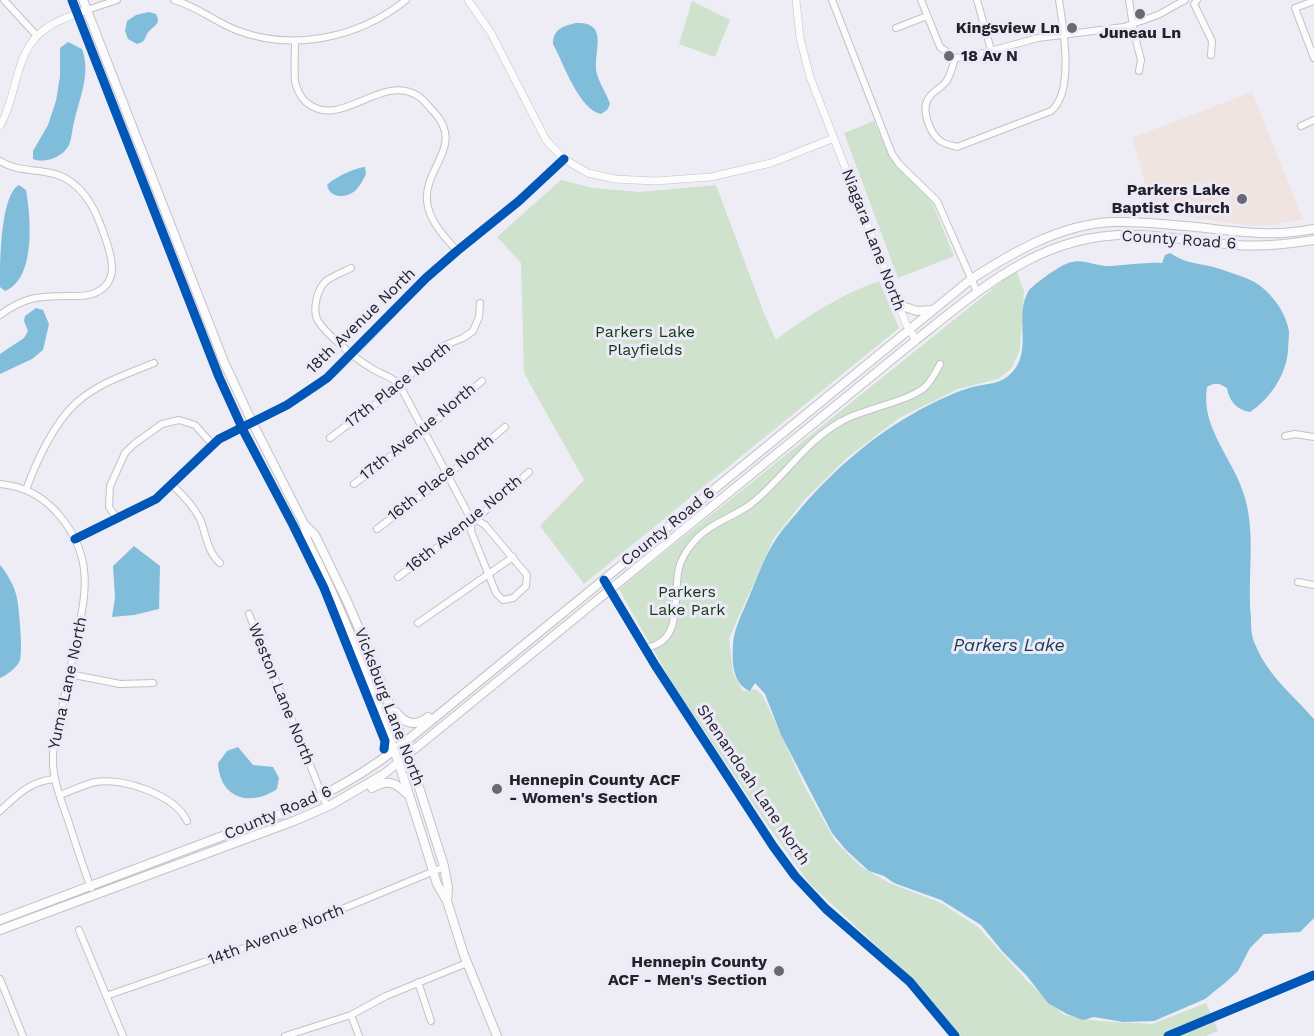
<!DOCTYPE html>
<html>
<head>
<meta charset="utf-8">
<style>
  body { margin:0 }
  canvas { display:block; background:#eeecf4 }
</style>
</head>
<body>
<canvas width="1314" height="1036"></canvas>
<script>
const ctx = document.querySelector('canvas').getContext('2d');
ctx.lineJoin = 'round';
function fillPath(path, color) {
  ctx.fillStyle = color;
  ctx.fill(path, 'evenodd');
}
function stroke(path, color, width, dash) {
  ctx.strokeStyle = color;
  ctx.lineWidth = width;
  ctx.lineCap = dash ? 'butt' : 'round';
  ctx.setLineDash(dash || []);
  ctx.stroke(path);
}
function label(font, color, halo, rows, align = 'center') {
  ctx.font = font + ' "Work Sans",sans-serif';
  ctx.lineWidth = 6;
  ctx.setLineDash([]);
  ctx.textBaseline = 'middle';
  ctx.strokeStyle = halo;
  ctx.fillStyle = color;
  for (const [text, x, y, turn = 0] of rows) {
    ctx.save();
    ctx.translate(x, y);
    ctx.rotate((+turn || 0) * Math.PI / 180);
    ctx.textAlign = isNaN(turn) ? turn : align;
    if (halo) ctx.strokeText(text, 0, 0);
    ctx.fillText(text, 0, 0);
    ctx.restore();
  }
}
fillPath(new Path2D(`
  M1252,92L1303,219L1265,226L1245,225L1154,212L1132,138Z`), '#efe4df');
fillPath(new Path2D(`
  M692,1L730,20L715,57L679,44Z
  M874,121L890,158L932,202L954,256L898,278L844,133Z
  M561,180L593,188L640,192L716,185L765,316L776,340C808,315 841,295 879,281L899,328L584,584L540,526L584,480L524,373L521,263L497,237Z
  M1016,270L1024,291L1020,349L1012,368L998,379L958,389L899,418L848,457L806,498L774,538L729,638L733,673L743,691L756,689L763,696L805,787L835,841L860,866L889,883L939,902L978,927L1027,981L1064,1015L1098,1021L1152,1024L1206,1003L1218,1031L1206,1036H961L918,984L810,884L764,820L671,681L619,589Z`), '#cee2ce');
fillPath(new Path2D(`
  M149,12L156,14C162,25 152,26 147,34C144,41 144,42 137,44L128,39L125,31L127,21L136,15Z
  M576,23C611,22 592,53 597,74C600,85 607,94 610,104L607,110L601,114C579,110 563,62 553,44C553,29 563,26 576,23Z
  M68,42L82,49C91,73 80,97 74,122C72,129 72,138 69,145C63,157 45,164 33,159V151L48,125L56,101L60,76V48Z
  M365,167L366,174C363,180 360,186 355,191C346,198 330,199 327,185C334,178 354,168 365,167Z
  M19,185L26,190C31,218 36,279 5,291L0,287C0,265 0,195 19,185Z
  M1170,253C1186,263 1191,262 1209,266C1218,268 1249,278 1256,283C1272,293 1287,314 1289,332C1289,338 1288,345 1288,351C1286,375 1270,399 1250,412C1237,410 1229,401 1227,388C1219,383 1215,382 1207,387C1200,429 1235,460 1245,498C1256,536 1247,578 1251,617C1251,626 1251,636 1255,644C1268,676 1292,694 1314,719V918L1300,932L1264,934L1250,948L1238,971L1226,982L1205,999L1154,1021L1123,1022L1094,1017L1083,1020L1067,1014L1048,1003L1027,976L1003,952L981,925L941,900L894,883L884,876L869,871L846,850L832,833L781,735L765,694L755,683L750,691C732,684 732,661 733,644C734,628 743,612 749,597C757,578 764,557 776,539C783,528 793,518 801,508C838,465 881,429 931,404C943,398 956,392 969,388C981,384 997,385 1007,377C1036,355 1013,319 1028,292C1031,286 1053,271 1060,267C1082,254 1090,267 1112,266C1129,265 1145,262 1162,263L1165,255Z
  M36,308L43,310L49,324L43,350L32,359L0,374V354L24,338L28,331L24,321L25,316Z
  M134,546L160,566L159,609L134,615L112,617L115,598L113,566Z
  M0,565C7,573 15,587 17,598C19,608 23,651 20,660C18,667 7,675 0,678Z
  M238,747L253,765L273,767L279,778L277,789C250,807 220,799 218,763L227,751Z`), '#7fbddb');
const minor = new Path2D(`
  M4,0L37,36
  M174,0C196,6 214,21 236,30C293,52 359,38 406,0
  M832,0L892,154L899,164L937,201L977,292
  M921,0L940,47L955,58L972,56L1038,38L1124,27L1158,15L1185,0
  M977,0L991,50
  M1129,0L1134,33L1141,60L1139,71
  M1197,0L1194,4L1212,41L1211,55
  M1314,1L1295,8L1314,58
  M87,10L117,0
  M896,28L927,16
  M295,41C295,54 294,69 295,82C297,89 300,97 306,102C340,132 381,72 418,96C424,100 429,107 434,112C465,146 424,167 427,201C429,221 444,236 457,251
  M955,58C952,67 951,77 944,84C938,90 930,93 927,101C922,112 930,132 939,140C944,144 950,145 957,147L1051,111C1075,92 1063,27 1059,0
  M1301,126L1314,120
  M0,161C20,174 45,167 65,178C88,191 97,214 105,237C112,257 120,282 95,293C87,297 77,296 68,296C39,296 24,297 0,315
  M351,268C343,272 333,276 326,281C317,289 312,310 318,321C327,335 356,359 371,368C380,374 391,376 399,384L472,521
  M1285,436L1295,434L1314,437
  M330,438L386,396L443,346L463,338L473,331L479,317L480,303
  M0,484C23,486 44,497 59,515C95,557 86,595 75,645C70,670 65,695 59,721C57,733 53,745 53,757C52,780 62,802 69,823C76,845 83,867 91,888
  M354,484L425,430L482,381
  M172,485C183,495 193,505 200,519C206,533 207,552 220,563
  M26,490C36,462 54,423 76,403C98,383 127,374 154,363
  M117,519L109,507L110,486L125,453L134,444L162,424L179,420L195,425L212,444
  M477,520L485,525L527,575L526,586L513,598L503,600L496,593L471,531L472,521Z
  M377,529L448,475L505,427
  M75,539L156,499L212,444L252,422
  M398,577L484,512L529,472
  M604,580L655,665L773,846L795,876L826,909L910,982L955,1036
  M1298,582L1314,585
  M249,614L327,807
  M418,623L513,557
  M645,648C685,642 672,597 679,568C683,553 695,538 708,529C722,519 738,514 751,504C784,478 805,441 842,421C863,409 910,401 925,387C932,380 936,372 940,364
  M69,674L120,684L153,683
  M60,795C71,791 83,785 95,782C123,777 175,795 187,821
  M0,811C17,795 30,781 55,779
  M79,930L123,1036
  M0,979L23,1036
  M418,982L431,1021
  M106,996L267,940L444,867
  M351,1015L359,1036
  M285,1036L351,1015L386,996L467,963`);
const tertiary = new Path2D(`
  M468,0L491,33L546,140L564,159L588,173L615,179L655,181L711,177L771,163L834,138
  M796,0L800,38L810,77L906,324L916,340
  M0,126C19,94 13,49 48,27C60,19 74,15 87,10
  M252,422C278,410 303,397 326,379C363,349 392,310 426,278C470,237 521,202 564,159`);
const secondary = new Path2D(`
  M83,0L224,362L252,422L304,524L307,540C362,648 402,768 437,884L447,901L464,955L497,1036
  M899,305L917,311L932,310
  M304,524L315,535L347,601L370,654L411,762L444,866L448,888L447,901
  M396,712C405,724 416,727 428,717
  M372,788C388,779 395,782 407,794
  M0,920L281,814C331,793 368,772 410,738L970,280C1013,252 1061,224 1113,222C1144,221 1174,225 1205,228C1241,232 1277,237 1314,229
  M0,930L294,821L331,805L384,774L916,340C983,287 1045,231 1137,235C1170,236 1203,243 1237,245C1262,247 1289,244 1314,240`);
stroke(minor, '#c3c2c7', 8);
stroke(tertiary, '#c3c2c7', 8);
stroke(secondary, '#c3c2c7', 10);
stroke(minor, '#fcfcfd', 6);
stroke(tertiary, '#fcfcfd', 7);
stroke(secondary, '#fcfcfd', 8);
stroke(new Path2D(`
  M72,0L219,377L244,432L293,525L324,588L385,741L384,749
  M75,539L156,499L219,439L287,405L327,378L426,278L457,251L519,201L564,159
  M604,580L655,665L773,846L795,876L826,909L910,982L955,1036
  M1168,1036L1314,975`), '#0057b8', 9);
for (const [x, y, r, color] of [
  [1140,14,6,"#6a696f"],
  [1072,28,6,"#6a696f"],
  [949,56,6,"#6a696f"],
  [1242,199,6,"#6a696f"],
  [497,789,6,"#6a696f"],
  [779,971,6,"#6a696f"]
]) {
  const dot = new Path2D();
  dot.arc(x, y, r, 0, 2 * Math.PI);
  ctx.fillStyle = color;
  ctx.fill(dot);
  stroke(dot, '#ece9f8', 2);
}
label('bold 16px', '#232227', '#ece9f8', [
  ["Kingsview Ln",1060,28],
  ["Juneau Ln",1140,33,"center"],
  ["18 Av N",961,56,"left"],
  ["Parkers Lake",1230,190],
  ["Baptist Church",1230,208],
  ["Hennepin County ACF",509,780,"left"],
  ["- Women's Section",509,798,"left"],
  ["Hennepin County",767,962],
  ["ACF - Men's Section",767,980]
], 'right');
label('16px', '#232227', '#ece9f8', [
  ["Niagara Lane North",873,240,69],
  ["County Road 6",1179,240,4],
  ["18th Avenue North",361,321,-44],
  ["17th Place North",398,385,-38],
  ["17th Avenue North",418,432,-39],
  ["16th Place North",441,478,-38],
  ["16th Avenue North",464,524,-39],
  ["County Road 6",668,527,-39],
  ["Yuma Lane North",68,683,-78],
  ["Weston Lane North",281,694,68],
  ["Vicksburg Lane North",389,707,69],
  ["Shenandoah Lane North",753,785,56],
  ["County Road 6",278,813,-23],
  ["14th Avenue North",276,935,-21]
]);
label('16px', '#13370e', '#ece9f8', [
  ["Parkers Lake",645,332],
  ["Playfields",645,350],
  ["Parkers",687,592],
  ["Lake Park",687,610]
]);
label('italic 18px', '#143c4c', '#ece9f8', [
  ["Parkers Lake",1009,646]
]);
</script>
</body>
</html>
